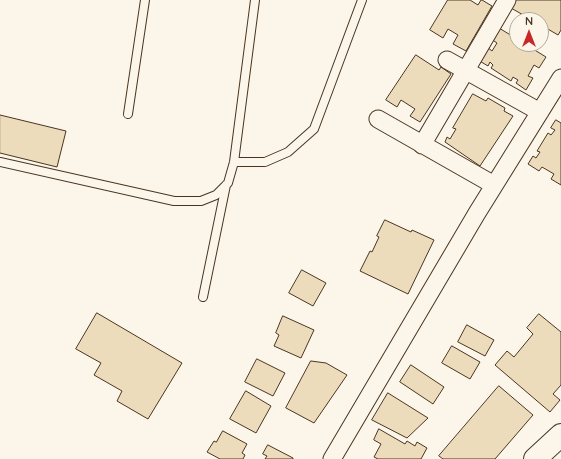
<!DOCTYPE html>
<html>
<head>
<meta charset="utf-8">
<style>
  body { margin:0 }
  #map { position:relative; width:561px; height:459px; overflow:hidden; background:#fbf6e9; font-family:Quicksand,sans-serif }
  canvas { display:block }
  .north { position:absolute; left:509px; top:12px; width:40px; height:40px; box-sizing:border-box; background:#fbf6e9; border:1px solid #b4a999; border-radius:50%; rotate:0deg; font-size:11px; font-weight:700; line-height:16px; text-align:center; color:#4a3520 }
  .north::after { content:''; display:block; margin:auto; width:14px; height:18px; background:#c62828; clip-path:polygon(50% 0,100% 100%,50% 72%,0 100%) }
</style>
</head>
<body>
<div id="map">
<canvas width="561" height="459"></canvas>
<div class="north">N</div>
</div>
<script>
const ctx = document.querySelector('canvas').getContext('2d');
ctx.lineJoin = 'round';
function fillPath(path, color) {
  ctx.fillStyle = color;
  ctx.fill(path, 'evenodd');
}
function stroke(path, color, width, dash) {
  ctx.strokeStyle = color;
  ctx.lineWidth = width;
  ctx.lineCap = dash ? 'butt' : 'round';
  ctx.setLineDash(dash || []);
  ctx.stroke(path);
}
const building = new Path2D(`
  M448,0H470L478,5L481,0H482L492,6L466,51L453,44L458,35L448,29L443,38L430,30Z
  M515,0H561V30L558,35L541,25V20H532L511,8Z
  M499,28L517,39V44H525L546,57L539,68L534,65L528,76L533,78L526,90L516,83L518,80L513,77L511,81L491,68L493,65L490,62L488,66L478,60L487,47L492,51L497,43L491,39Z
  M416,55L439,70L441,67L451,74L420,122L410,116L415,109L401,100L397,107L386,100Z
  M473,94L486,101L488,98L505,108L504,111L513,116L480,166L445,142L447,137L450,139L456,129L453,128Z
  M0,115L66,131L57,167L0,153Z
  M556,120L561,123V185L551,179L554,174L542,167L539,171L528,164L533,156L536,158L540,152L537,151L548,133L551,135L555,130L551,128Z
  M385,220L411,232L412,230L434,240L408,294L360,271L370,251L372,252L379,237L377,236Z
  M302,270L326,283L313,306L289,293Z
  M97,313L182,363L148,419L117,401L122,391L94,375L101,363L76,349Z
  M539,314L561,332V385L553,394L560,400L550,412L495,365L507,351L514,357L533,334L527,328Z
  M283,316L314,330L301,358L274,346L279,335L276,333Z
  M467,325L494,340L485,356L458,342Z
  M452,346L480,362L470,379L442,363Z
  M257,359L285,373L273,396L245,382Z
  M311,361L326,363L347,375L314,423L286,408Z
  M411,365L444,387L433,404L400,382Z
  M499,386L533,415L495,459H443L439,456Z
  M246,391L271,406L256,433L230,419Z
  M388,393L428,418L407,438L372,420Z
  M379,429L405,444L407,441L415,446L417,442L427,448L421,459H378L374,457L381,444L374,440Z
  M223,431L247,444L242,453L245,455L243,459H220L207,452L214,441L216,442Z
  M268,445L293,458V459H265L267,456L263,454Z`);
fillPath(building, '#ecdcbc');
stroke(building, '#4a3520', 1);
const service = new Path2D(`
  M128,114L145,0
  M0,162L174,201H201L216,195L228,183L234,162L255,0
  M234,162H265L288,152L314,129L362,0
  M203,297L226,185`);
const minor = new Path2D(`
  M447,60L540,112
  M378,119L494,185
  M422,145L507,0
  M332,459L477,213L561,78`);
const primary = new Path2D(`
  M535,459L561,435`);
stroke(service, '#4a3520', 10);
stroke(minor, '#4a3520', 19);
stroke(primary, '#4a3520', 24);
stroke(service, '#fbf6e9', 8);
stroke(minor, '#fbf6e9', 17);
stroke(primary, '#fbf6e9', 22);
</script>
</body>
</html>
